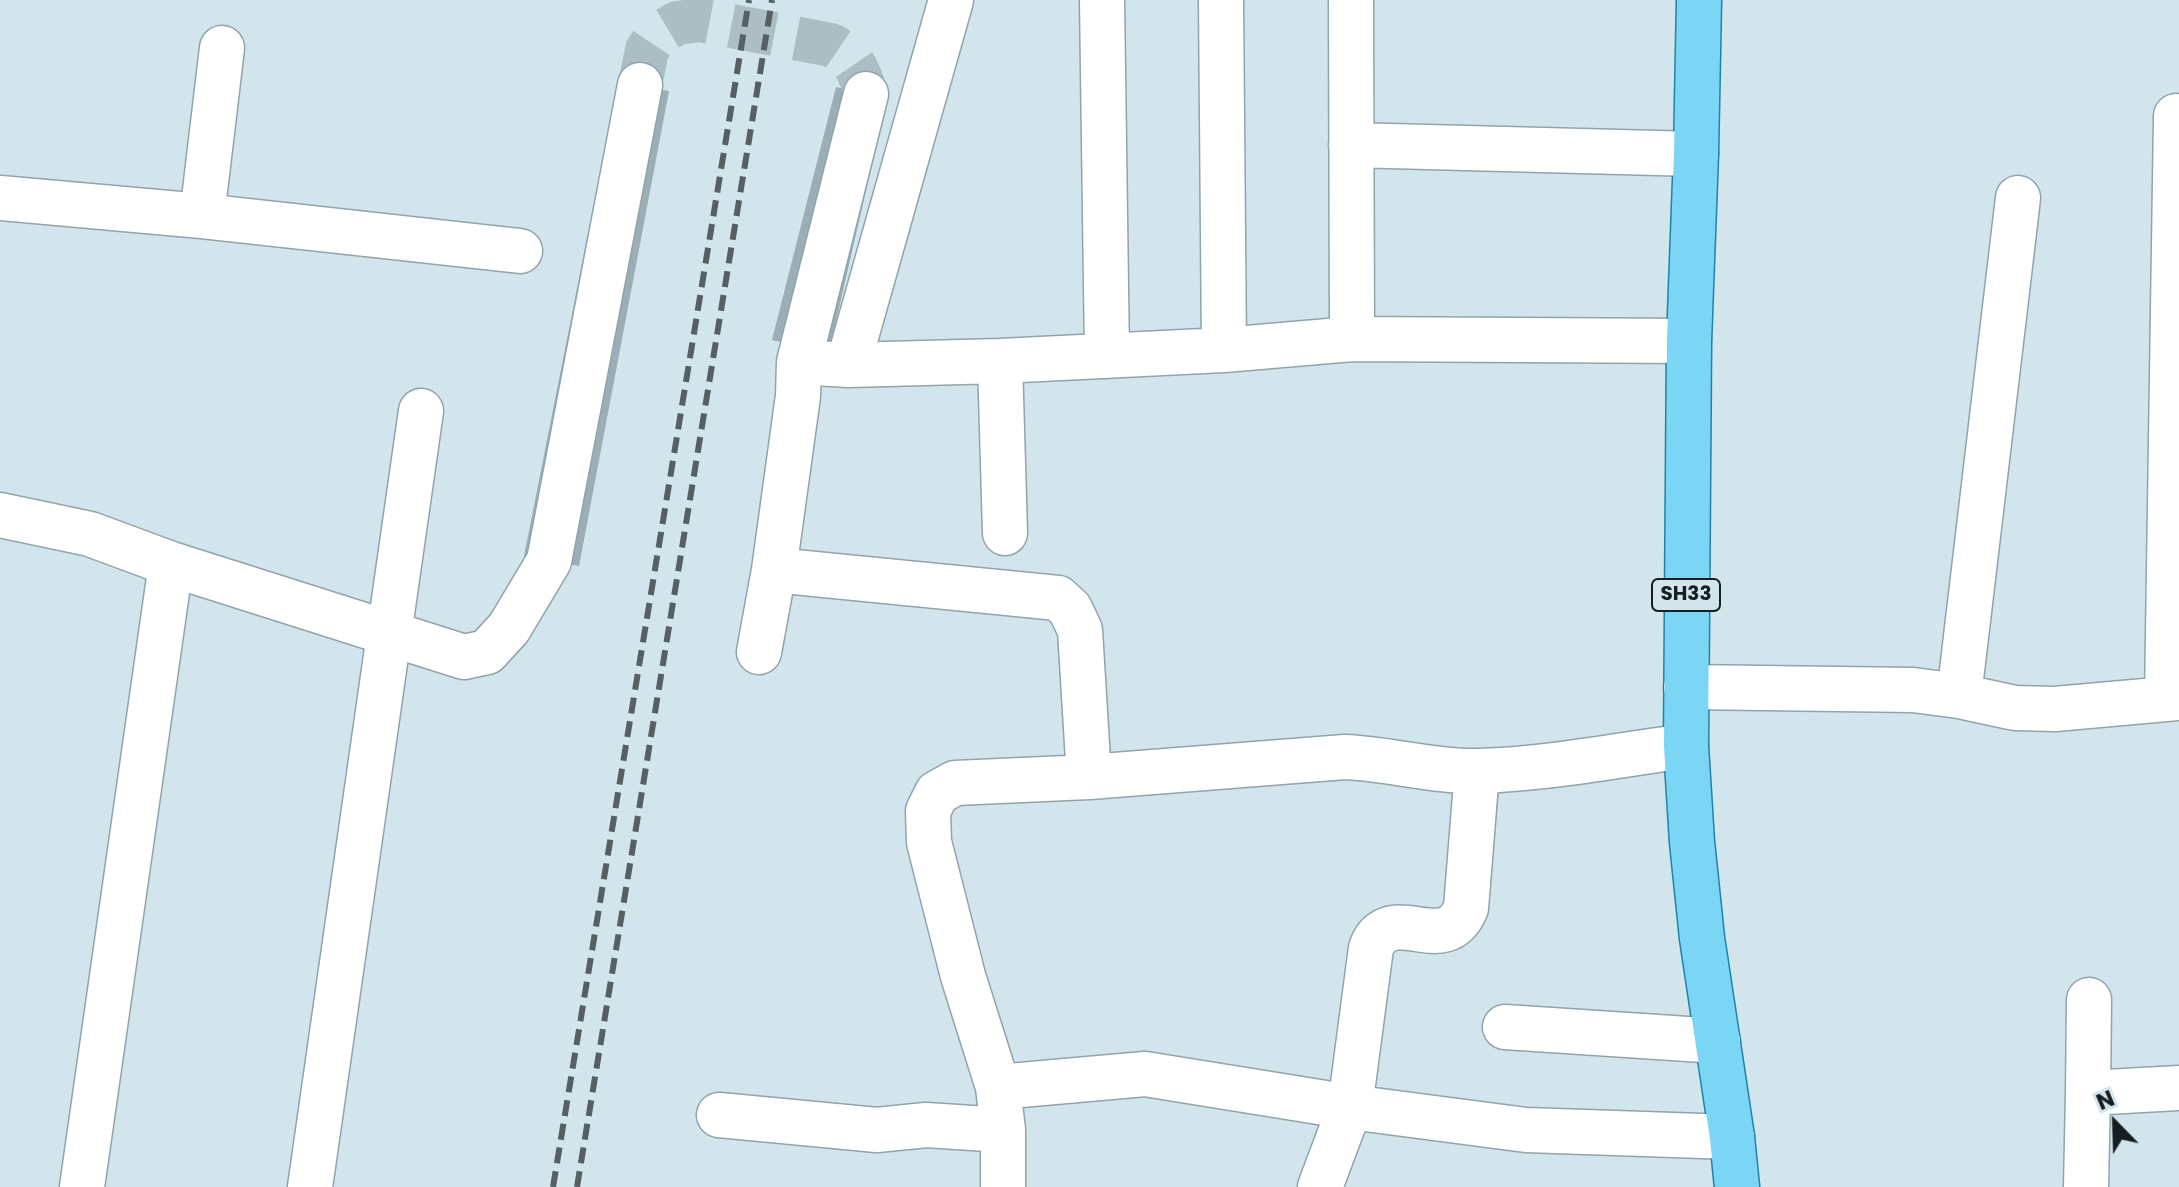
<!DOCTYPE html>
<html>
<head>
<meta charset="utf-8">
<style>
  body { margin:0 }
  #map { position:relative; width:2179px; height:1187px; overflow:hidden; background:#d2e5ed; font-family:Poppins,sans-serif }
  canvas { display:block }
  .north { position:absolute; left:2075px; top:1083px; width:80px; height:80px; -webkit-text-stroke:6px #d2e5ed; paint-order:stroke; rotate:337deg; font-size:22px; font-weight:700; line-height:32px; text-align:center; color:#171e21 }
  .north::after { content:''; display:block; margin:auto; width:28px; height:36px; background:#171e21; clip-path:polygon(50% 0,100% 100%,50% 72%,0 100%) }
</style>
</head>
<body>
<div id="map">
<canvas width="2179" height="1187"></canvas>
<div class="north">N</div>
</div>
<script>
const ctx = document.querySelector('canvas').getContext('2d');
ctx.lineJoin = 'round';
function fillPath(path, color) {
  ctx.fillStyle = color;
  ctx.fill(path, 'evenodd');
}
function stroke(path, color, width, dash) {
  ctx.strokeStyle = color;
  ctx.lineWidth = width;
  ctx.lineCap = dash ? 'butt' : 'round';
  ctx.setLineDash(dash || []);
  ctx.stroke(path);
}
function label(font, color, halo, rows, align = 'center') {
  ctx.font = font + ' Poppins,sans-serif';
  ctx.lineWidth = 6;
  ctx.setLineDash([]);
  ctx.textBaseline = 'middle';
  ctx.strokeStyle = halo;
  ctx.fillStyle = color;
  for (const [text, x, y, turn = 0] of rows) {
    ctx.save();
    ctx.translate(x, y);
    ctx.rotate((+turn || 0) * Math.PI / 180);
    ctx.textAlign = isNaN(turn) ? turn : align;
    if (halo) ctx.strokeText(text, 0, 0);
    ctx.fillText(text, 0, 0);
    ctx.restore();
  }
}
fillPath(new Path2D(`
  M618,82L669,91L579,566L524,556Z
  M836,87L887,99L829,352L772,340Z`), '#9badb5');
stroke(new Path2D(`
  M640,85L647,50L657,35L677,23L700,20L831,45C854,58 859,70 866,94`), '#adbdc4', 44, [44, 22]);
const minor = new Path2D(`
  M1102,0L1107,356
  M1221,0L1224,350
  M1351,0L1352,339
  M1351,145L1696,154
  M0,198L202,216L520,251
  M202,216L222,48
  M1000,361L1005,533
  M799,362L866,94
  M848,365L951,0
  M0,515L90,534L171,564L464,657L487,652L509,628L549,561L640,85
  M774,570L1058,598L1070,609L1080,630L1089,777
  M759,652L774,570L798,396L799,362L848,365L1000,361L1224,350L1352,339L1689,341
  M1686,687L1913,690L1959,696L2015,708L2055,709L2179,698
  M1959,696L2018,198
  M2167,699L2176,116
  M1505,1027L1718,1041
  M998,1087L1145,1074L1350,1107L1526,1130L1732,1137
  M2088,1093L2089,1000
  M719,1115L877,1130L926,1125L1003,1130
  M82,1187L171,564
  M310,1187L421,411
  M1003,1187V1130L998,1087L963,976L929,842L928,811L937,793L955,783L1089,777L1345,757C1390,759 1434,772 1479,771C1548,769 1618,755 1686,746
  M1320,1187L1350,1107L1371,948C1373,944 1374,940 1377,937C1402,909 1446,956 1466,908L1477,771
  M2086,1187L2088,1093L2179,1088`);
const major = new Path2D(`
  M1699,0L1696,154L1689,341L1686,746L1692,842L1702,938L1732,1137L1737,1187`);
stroke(minor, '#91a3ab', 47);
stroke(major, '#1e84a5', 47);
stroke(minor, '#fff', 44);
stroke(major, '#7ad6f4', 44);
stroke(new Path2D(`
  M553,1187L749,0
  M577,1187L772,0`), '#556065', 6, [16, 8]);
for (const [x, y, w] of [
  [1686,595,68]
]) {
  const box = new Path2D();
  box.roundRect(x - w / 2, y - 16, w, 32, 6);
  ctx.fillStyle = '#d2e5ed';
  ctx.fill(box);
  stroke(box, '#171e21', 2);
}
label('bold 20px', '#171e21', null, [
  ["SH33",1686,595]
]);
</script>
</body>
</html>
